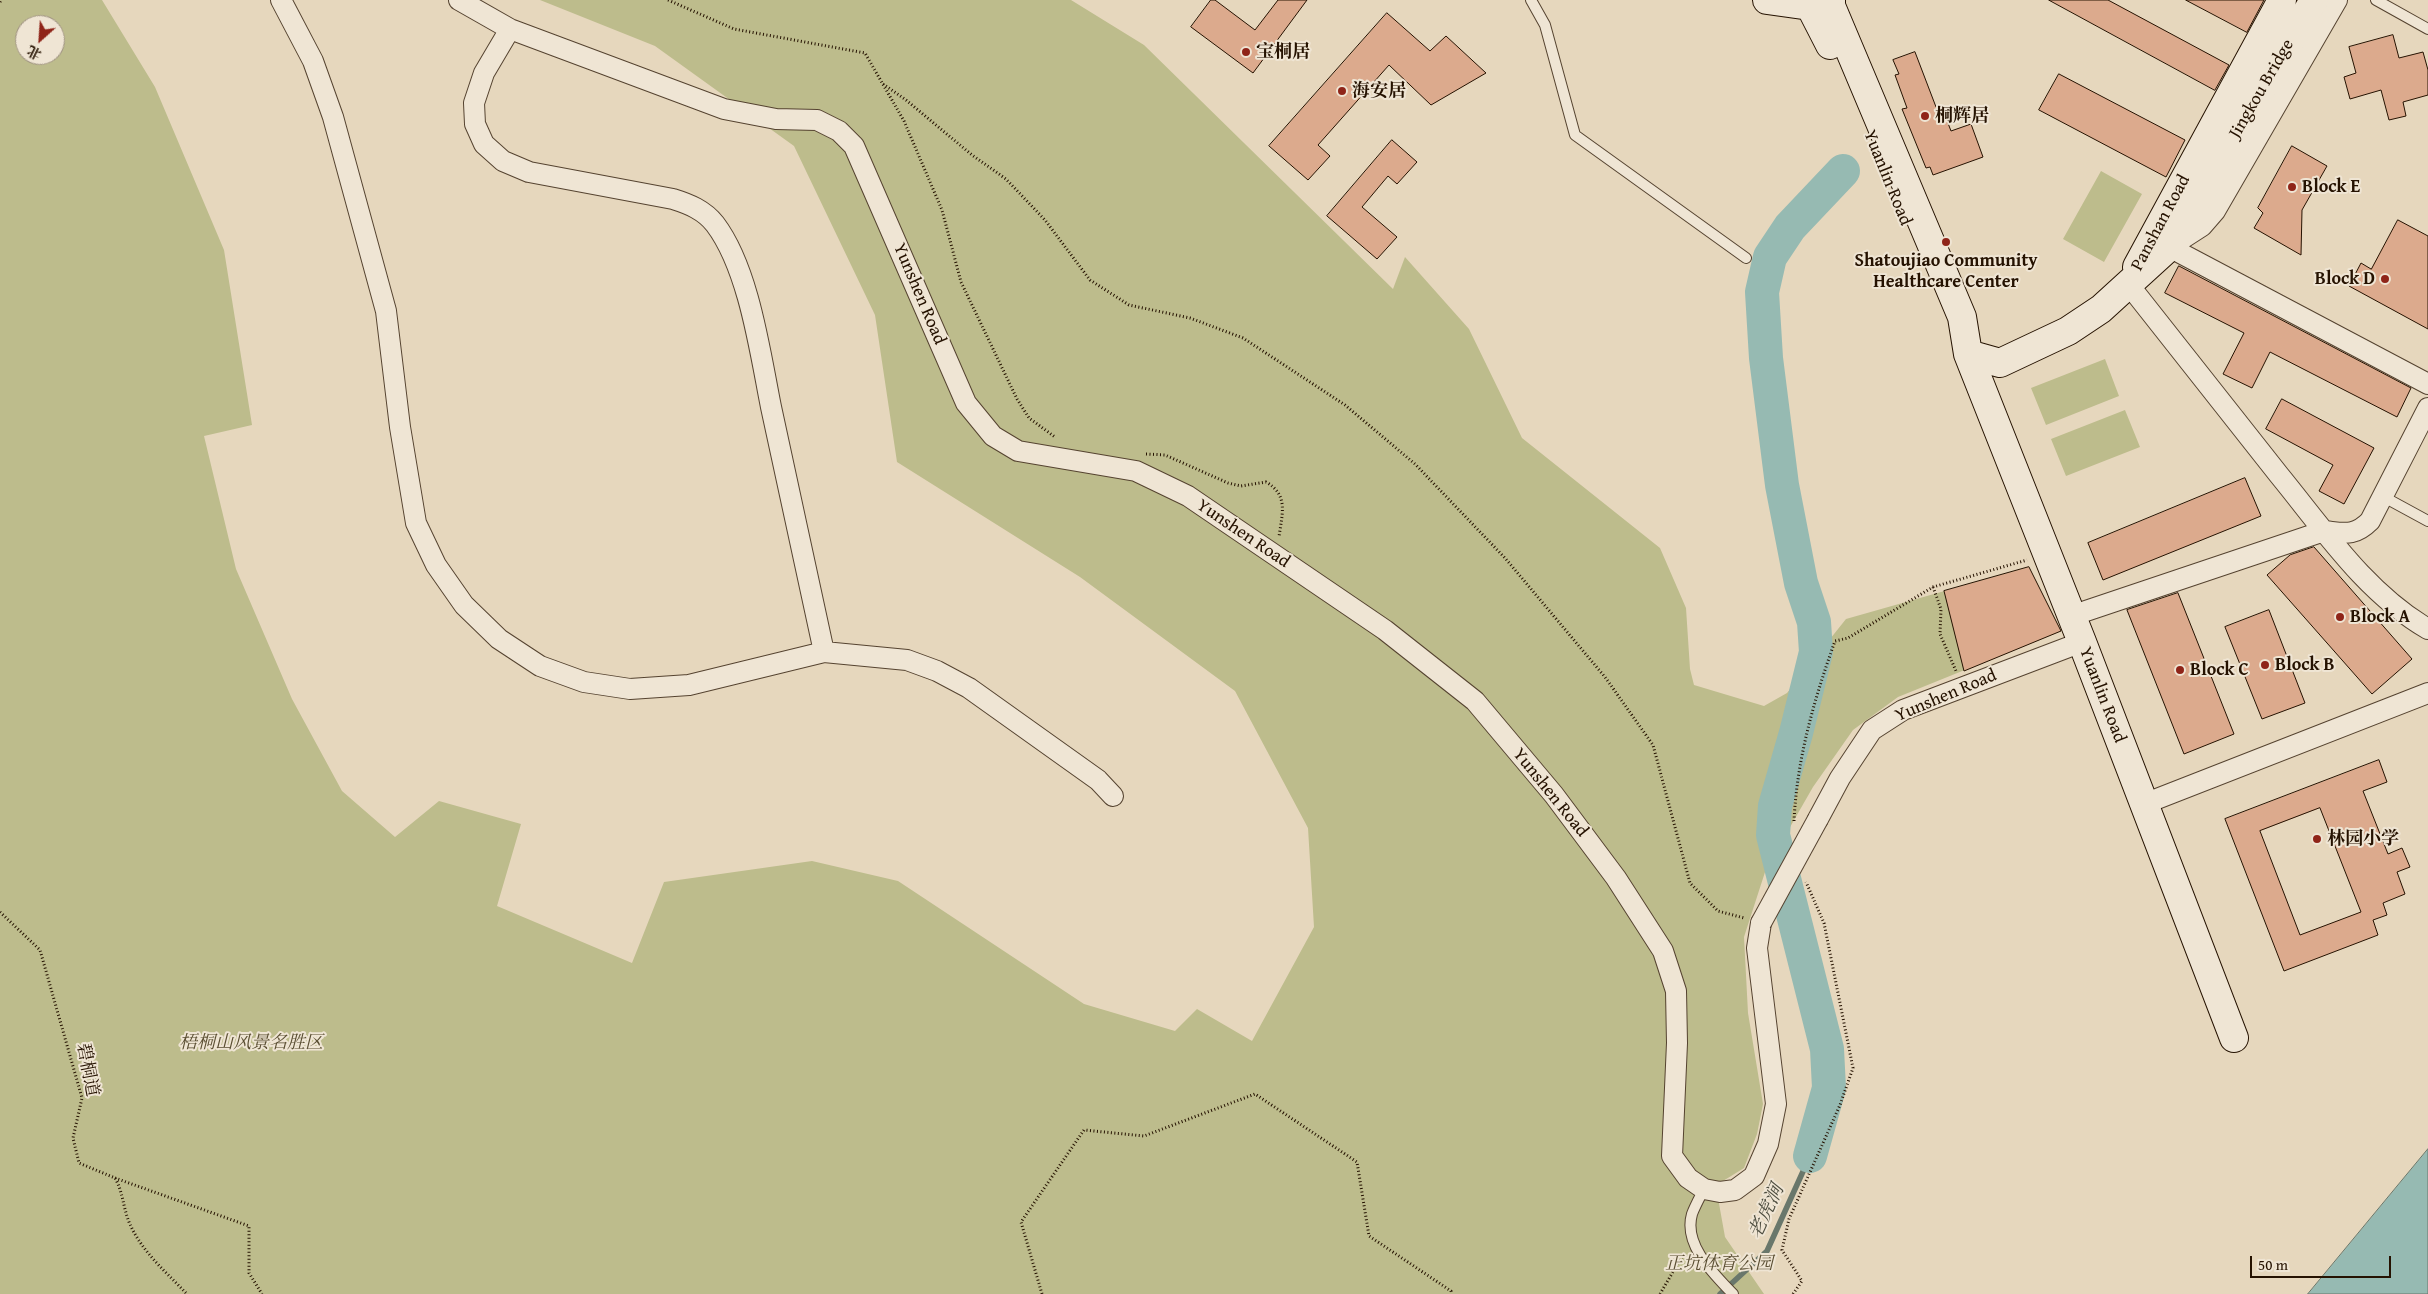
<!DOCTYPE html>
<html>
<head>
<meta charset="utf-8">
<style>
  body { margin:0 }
  #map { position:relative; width:2428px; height:1294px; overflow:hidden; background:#e6d7bd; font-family:"Gentium Book Plus","Noto Serif SC",serif }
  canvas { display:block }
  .north { position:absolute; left:15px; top:15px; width:50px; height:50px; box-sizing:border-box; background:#efe5d4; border:1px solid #9e9180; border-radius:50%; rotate:206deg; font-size:14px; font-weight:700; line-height:20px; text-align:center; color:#251201 }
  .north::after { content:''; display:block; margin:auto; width:18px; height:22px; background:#8f2418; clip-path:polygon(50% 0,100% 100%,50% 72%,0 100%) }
  .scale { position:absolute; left:2250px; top:1256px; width:141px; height:22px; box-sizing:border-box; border:2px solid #251201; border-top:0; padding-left:6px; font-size:15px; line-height:18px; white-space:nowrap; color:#251201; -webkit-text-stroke:4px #efe5d4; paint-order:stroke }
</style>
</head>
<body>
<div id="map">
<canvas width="2428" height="1294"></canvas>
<div class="north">北</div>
<div class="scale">50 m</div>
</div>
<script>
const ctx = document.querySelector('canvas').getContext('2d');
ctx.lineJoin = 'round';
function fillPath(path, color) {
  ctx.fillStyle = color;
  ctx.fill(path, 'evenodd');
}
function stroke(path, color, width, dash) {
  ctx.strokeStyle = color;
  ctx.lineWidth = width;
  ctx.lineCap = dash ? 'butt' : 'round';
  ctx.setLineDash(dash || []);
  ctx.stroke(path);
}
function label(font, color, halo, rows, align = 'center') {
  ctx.font = font + ' "Gentium Book Plus","Noto Serif SC",serif';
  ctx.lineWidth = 4;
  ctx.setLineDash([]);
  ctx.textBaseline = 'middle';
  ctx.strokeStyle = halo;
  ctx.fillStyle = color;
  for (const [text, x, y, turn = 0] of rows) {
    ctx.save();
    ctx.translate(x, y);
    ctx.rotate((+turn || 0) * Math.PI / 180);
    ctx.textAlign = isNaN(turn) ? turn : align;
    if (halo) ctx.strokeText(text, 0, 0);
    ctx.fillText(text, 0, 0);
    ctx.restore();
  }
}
fillPath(new Path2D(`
  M0,0H102L155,87L224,250L252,425L204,436L236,569L292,699L342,791L395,837L439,801L521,824L497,906L632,963L664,882L812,861L898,881L1084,1004L1175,1031L1197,1009L1252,1041L1314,927L1308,828L1235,691L1080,577L897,462L875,315L794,146L655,46L540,0H1071L1144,45L1393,289L1405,257L1469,329L1522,438L1660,548L1686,608L1690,669L1694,685L1764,706L1787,693L1846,619L2029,567L2061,631L1898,697L1853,730L1813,787L1766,869L1744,937L1748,1013L1763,1104L1757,1134L1744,1168L1723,1181L1695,1194L1718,1198L1725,1237L1764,1294H0ZM25,25H55V55H25Z
  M2101,171L2142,194L2104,262L2063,239Z
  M2105,359L2119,396L2046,425L2031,388Z
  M2125,410L2140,447L2066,476L2051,439Z`), '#bdbc8c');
const water = new Path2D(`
  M2428,1149V1294H2308Z`);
fillPath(water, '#96bab2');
stroke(water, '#69776b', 1);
stroke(new Path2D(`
  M1720,1294L1767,1251L1810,1156`), '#69776b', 5.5);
stroke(new Path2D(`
  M1810,1156L1829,1088L1827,1049L1773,835L1775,806L1796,733L1816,652L1814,622L1801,583L1782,485L1766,358L1762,292L1770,257L1790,227L1843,171`), '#96bab2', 34);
const building = new Path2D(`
  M1211,0H1215L1255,30L1278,0H1307L1253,73L1191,27Z
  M2049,0H2108L2229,65L2215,90Z
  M2186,0H2264L2247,32Z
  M1387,13L1430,51L1446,36L1486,73L1431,105L1389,65L1318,145L1330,156L1308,180L1269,146Z
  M2393,35L2399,58L2423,52L2428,70V95L2403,102L2406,116L2389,120L2381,90L2350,99L2344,77L2356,73L2349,47Z
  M1915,52L1936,107L1941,105L1951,131L1971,124L1983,157L1933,175L1930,167L1926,168L1902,109L1907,108L1895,75L1899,74L1893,60Z
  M2059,74L2185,140L2166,177L2039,110Z
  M1392,140L1417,162L1397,184L1388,176L1362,207L1397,237L1377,259L1327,216Z
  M2292,146L2327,166L2302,210L2301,255L2254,228L2263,213L2258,208Z
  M2398,220L2428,236V329L2349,286L2361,263L2371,269Z
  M2179,266L2411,388L2397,417L2270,352L2252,388L2223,374L2244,333L2165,293Z
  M2282,399L2374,448L2344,504L2319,491L2333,465L2266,429Z
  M2245,478L2261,516L2103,580L2088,543Z
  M2314,547L2412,659L2372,694L2267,575L2290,555Z
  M2029,567L2061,631L1964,671L1944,591Z
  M2178,593L2234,734L2184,754L2127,610Z
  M2269,610L2305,703L2262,719L2225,627Z
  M2379,760L2387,782L2363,791L2388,854L2402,848L2410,867L2397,872L2405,894L2383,903L2387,915L2373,920L2378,935L2284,971L2225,819ZM2320,808L2361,912L2300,935L2260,831Z`);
fillPath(building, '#dcaa8d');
stroke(building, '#251201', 1);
const lane = new Path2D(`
  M1531,0L1545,25L1575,135L1746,258
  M2376,0L2428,29
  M2382,496L2428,521
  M1704,1189C1700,1197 1695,1206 1692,1214C1683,1245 1714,1274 1733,1294`);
const street = new Path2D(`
  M281,0L313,61L333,117L386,311L400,427L416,523L436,565L464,605L499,639L540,666L584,682L630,689L689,685L824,652L907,660L937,671L969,688L1098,780L1113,796
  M459,0L510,29L724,109L776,119L817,120L839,131L854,146L966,403L993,436L1018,451L1136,471L1188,496L1385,630L1475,701L1554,795L1616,878L1663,951L1676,991L1677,1043L1672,1156L1688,1178L1704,1189L1720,1192L1735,1190L1754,1176L1768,1144L1776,1104L1757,948L1761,923
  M510,29L484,73L474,103L475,124L484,144L503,161L529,172L673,199C689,204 704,210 715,224C749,269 760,352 771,407C789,489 806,570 824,652
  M2171,246L2202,226L2215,211L2337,0
  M2169,247L2428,384
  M2129,285C2179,348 2229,411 2279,475C2324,530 2366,593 2428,629
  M2071,616L2324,531C2344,533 2354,537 2370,521L2428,408
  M2144,804L2428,693
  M1818,819L1840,778L1872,730L1903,710L2082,642`);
const secondary = new Path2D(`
  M1767,0L1810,6H1827
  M1810,0V6L1830,45
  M1831,0V6L1962,317L1968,354L2082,642L2234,1038
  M2137,267L2282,0
  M1968,354L2000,363L2068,331L2101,309L2169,247L2314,0`);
stroke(lane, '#554330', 12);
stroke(street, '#554330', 22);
stroke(secondary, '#251201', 30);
stroke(new Path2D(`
  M668,0L734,29L865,53L904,121L942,210L961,282L1017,399L1029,418L1055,437
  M0,2L1,0
  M883,84L906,100L972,155L1006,179L1045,220L1090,280L1129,305L1190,318L1243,338L1345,405L1415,464L1505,558L1605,677L1653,745L1690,883L1718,911L1744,918
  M1146,454L1165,455L1228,483L1241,486L1266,482C1289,495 1282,514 1279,537
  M1933,587L1941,609L1940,634L1956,671
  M1794,821C1797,758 1814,700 1835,641L1848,638L1933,587L2027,560
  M0,912L40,950L82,1098L73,1138L79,1163L115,1178C123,1192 123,1207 129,1222C141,1251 166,1272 187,1294
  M115,1178L249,1226V1273L262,1294
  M1042,1294L1021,1222L1084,1130L1144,1136L1255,1094L1357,1162L1369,1236L1451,1291V1294
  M1660,1294L1684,1253
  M1793,1294L1802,1281L1782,1250L1789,1219L1840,1105L1853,1068L1824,923L1806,882`), '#251201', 3, [1, 2.5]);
stroke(lane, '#efe5d4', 10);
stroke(street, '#efe5d4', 20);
stroke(secondary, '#efe5d4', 28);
const streetBridge = new Path2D(`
  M1761,923L1818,819`);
stroke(streetBridge, '#554330', 22, []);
stroke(streetBridge, '#efe5d4', 20);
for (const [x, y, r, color] of [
  [1246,52,5,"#8f2418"],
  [1342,91,5,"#8f2418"],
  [1925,116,5,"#8f2418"],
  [2292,187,5,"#8f2418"],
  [1946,242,5,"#8f2418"],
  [2385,279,5,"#8f2418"],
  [2340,617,5,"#8f2418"],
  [2265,665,5,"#8f2418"],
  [2180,670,5,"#8f2418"],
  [2317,839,5,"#8f2418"]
]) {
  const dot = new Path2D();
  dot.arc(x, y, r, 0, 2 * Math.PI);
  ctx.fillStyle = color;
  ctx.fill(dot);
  stroke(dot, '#efe5d4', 2);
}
label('bold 18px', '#251201', '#efe5d4', [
  ["宝桐居",1256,52],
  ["海安居",1352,91],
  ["桐辉居",1935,116],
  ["Block E",2302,187],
  ["Shatoujiao Community",1946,261,"center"],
  ["Healthcare Center",1946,282,"center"],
  ["Block D",2375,279,"right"],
  ["Block A",2350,617],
  ["Block B",2275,665],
  ["Block C",2190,670],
  ["林园小学",2327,839]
], 'left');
label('18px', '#251201', '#efe5d4', [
  ["Jingkou Bridge",2262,89,-60],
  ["Yuanlin Road",1887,178,68],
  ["Panshan Road",2161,223,-62],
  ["Yunshen Road",919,294,67],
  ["Yunshen Road",1243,534,34],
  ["Yuanlin Road",2102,695,69],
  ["Yunshen Road",1946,696,-23],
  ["Yunshen Road",1550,793,51],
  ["碧桐道",87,1070,79]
]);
label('italic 18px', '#5a4e32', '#efe5d4', [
  ["梧桐山风景名胜区",251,1043],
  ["正坑体育公园",1719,1264]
]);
label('italic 19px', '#4d4d3f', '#efe5d4', [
  ["老虎涧",1767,1212,-65]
]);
</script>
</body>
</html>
